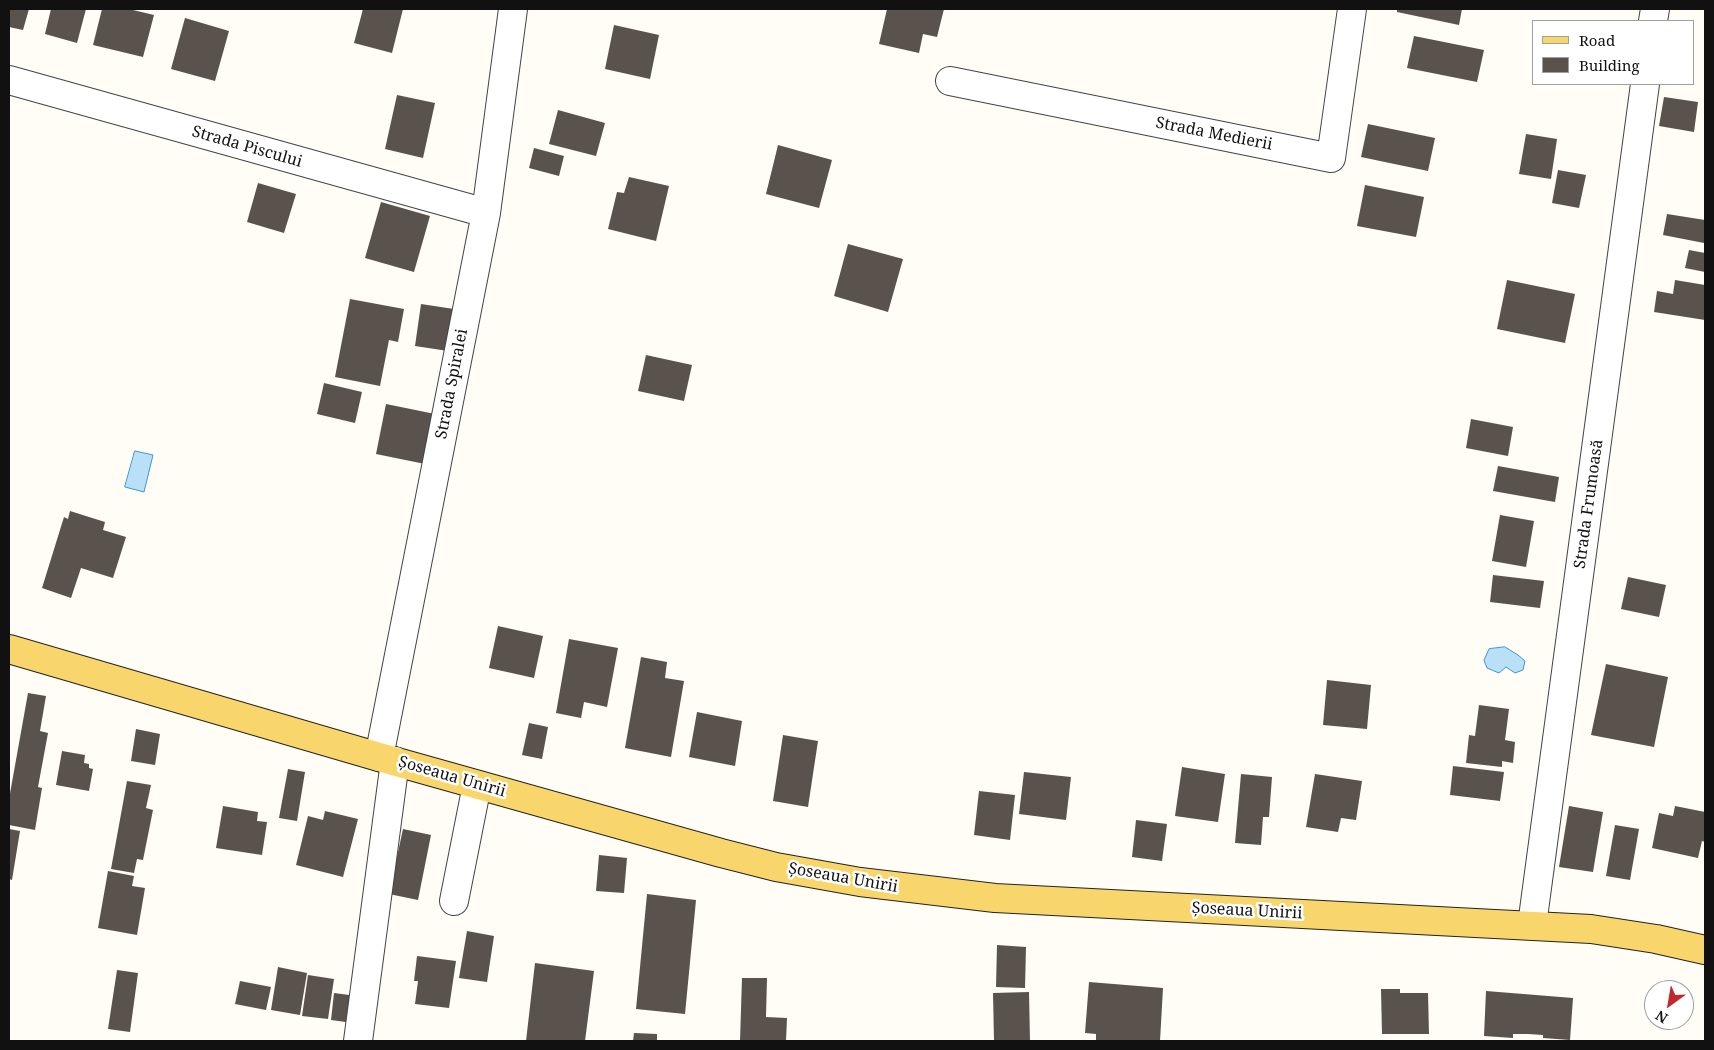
<!DOCTYPE html>
<html>
<head>
<meta charset="utf-8">
<style>
  body { margin:0 }
  #map { position:relative; width:1714px; height:1050px; overflow:hidden; background:#fffdf5; font-family:"Noto Serif",serif }
  canvas { display:block }
  .frame { position:absolute; inset:0; border:10px solid #111; pointer-events:none }
  .legend { position:absolute; left:1532px; top:20px; width:162px; height:65px; box-sizing:border-box; background:#fff; border:1px solid #a0a0a0; margin:0; padding:6px 9px; list-style:none; font-size:15px; color:#111 }
  .legend li { display:flex; align-items:center; gap:10px; height:25px }
  .legend b { width:25px; border:1px solid #a0a0a0 }
  .north { position:absolute; left:1644px; top:980px; width:50px; height:50px; box-sizing:border-box; background:#fff; border:1px solid #a0a0a0; border-radius:50%; rotate:212deg; font-size:14px; font-weight:700; line-height:20px; text-align:center; color:#111 }
  .north::after { content:''; display:block; margin:auto; width:18px; height:22px; background:#c4262e; clip-path:polygon(50% 0,100% 100%,50% 72%,0 100%) }
</style>
</head>
<body>
<div id="map">
<canvas width="1714" height="1050"></canvas>
<div class="frame"></div>
<ul class="legend">
<li><b style="height:6px;background:#f9d66b"></b>Road</li>
<li><b style="height:14px;background:#5a524d"></b>Building</li>
</ul>
<div class="north">N</div>
</div>
<script>
const ctx = document.querySelector('canvas').getContext('2d');
ctx.lineJoin = 'round';
function fillPath(path, color) {
  ctx.fillStyle = color;
  ctx.fill(path, 'evenodd');
}
function stroke(path, color, width, dash) {
  ctx.strokeStyle = color;
  ctx.lineWidth = width;
  ctx.lineCap = dash ? 'butt' : 'round';
  ctx.setLineDash(dash || []);
  ctx.stroke(path);
}
function label(font, color, halo, rows, align = 'center') {
  ctx.font = font + ' "Noto Serif",serif';
  ctx.lineWidth = 5;
  ctx.setLineDash([]);
  ctx.textBaseline = 'middle';
  ctx.strokeStyle = halo;
  ctx.fillStyle = color;
  for (const [text, x, y, turn = 0] of rows) {
    ctx.save();
    ctx.translate(x, y);
    ctx.rotate((+turn || 0) * Math.PI / 180);
    ctx.textAlign = isNaN(turn) ? turn : align;
    if (halo) ctx.strokeText(text, 0, 0);
    ctx.fillText(text, 0, 0);
    ctx.restore();
  }
}
const water = new Path2D(`
  M135,451L153,455L144,492L125,487Z
  M1505,647L1518,655L1525,661L1523,670L1515,673L1506,667L1499,673L1487,668L1484,660L1489,649Z`);
fillPath(water, '#b9e0f7');
stroke(water, '#3f96cf', 1);
fillPath(new Path2D(`
  M9,9H29L23,30L9,27Z
  M51,9H86L77,43L45,34Z
  M102,9H133V10L154,15L143,57L93,45Z
  M363,9H403L392,53L354,43Z
  M887,9H944L937,37L923,34L919,53L879,44Z
  M1397,9H1462L1459,25L1397,12Z
  M185,18L229,31L215,81L171,69Z
  M614,25L659,35L650,79L605,69Z
  M1414,36L1484,50L1477,82L1407,68Z
  M397,95L435,103L423,158L385,149Z
  M1664,97L1698,102L1694,132L1659,126Z
  M558,110L605,123L596,156L549,144Z
  M1368,124L1435,138L1428,171L1361,157Z
  M1526,134L1557,139L1551,179L1519,174Z
  M778,145L832,160L819,208L766,194Z
  M534,148L564,156L559,176L529,168Z
  M1558,170L1586,175L1579,208L1552,203Z
  M629,177L669,186L656,241L608,229L617,192L624,193Z
  M258,183L296,194L284,233L247,222Z
  M1365,185L1424,197L1416,237L1357,226Z
  M381,202L430,216L414,272L365,258Z
  M1667,214L1705,220L1704,243L1663,235Z
  M848,244L903,259L888,312L834,296Z
  M1689,250L1705,253V272L1685,268Z
  M1507,280L1575,294L1565,343L1497,329Z
  M1675,280L1705,285V320L1654,312L1657,291L1673,294Z
  M350,299L404,309L398,342L389,340L380,386L335,377Z
  M421,304L454,309L448,351L415,346Z
  M646,355L692,365L684,401L638,391Z
  M324,383L362,392L355,423L317,414Z
  M386,404L435,414L425,464L376,454Z
  M1471,419L1513,427L1508,456L1466,448Z
  M1498,466L1559,477L1555,502L1493,491Z
  M70,511L105,522L103,530L126,537L113,578L81,568L71,598L42,588L64,517L68,519Z
  M1500,515L1534,521L1526,567L1492,561Z
  M1493,575L1544,581L1540,608L1490,602Z
  M1628,577L1666,585L1659,617L1621,609Z
  M498,626L543,636L534,678L489,668Z
  M569,639L618,648L607,707L584,702L581,718L556,713Z
  M641,657L667,662L665,678L684,681L671,757L625,748Z
  M1606,664L1668,677L1654,747L1591,735Z
  M1327,680L1371,685L1367,729L1323,725Z
  M28,693L46,696L40,731L48,733L38,787L42,788L35,830L9,825V799Z
  M1479,705L1509,709L1505,740L1515,742L1513,763L1502,761V767L1466,763L1469,735L1475,736Z
  M697,712L742,721L735,766L689,757Z
  M529,723L548,727L542,759L522,755Z
  M136,729L160,734L155,765L131,761Z
  M783,735L818,741L808,807L773,801Z
  M62,751L85,755L84,763L89,764V768L93,769L89,791L56,785Z
  M1453,766L1504,772L1500,801L1450,795Z
  M1182,767L1225,774L1218,822L1175,816Z
  M288,769L305,772L297,821L279,818Z
  M1024,772L1071,777L1066,820L1019,814Z
  M1241,774L1272,777L1269,817H1263L1261,845L1235,843Z
  M1315,774L1362,781L1356,820L1341,818L1338,832L1306,827Z
  M127,781L151,785L146,808L153,810L143,860L137,859L134,873L111,869Z
  M979,791L1015,795L1010,840L974,835Z
  M223,806L258,812L257,821L267,822L262,855L216,848Z
  M1569,806L1603,812L1593,872L1559,867Z
  M1675,806L1705,812V842L1702,841L1698,858L1652,848L1659,813L1673,816Z
  M325,811L358,819L343,877L296,865L308,816L323,820Z
  M1136,820L1167,824L1162,861L1132,857Z
  M1615,825L1639,829L1630,880L1606,876Z
  M9,829L20,831L12,880L9,879Z
  M403,829L431,835L418,900L389,894Z
  M599,855L627,858L624,893L596,891Z
  M108,871L134,876L132,886L145,888L137,935L98,928Z
  M647,894L696,900L685,1014L636,1009Z
  M467,931L494,936L487,982L459,978Z
  M997,945L1026,947L1025,988L996,987Z
  M417,956L456,961L449,1008L415,1004L418,981H414Z
  M535,963L594,971L585,1041H526Z
  M278,967L307,973L300,1015L271,1010Z
  M117,970L138,973L130,1032L108,1029Z
  M308,975L334,979L328,1019L302,1016Z
  M742,978H767L766,1017L787,1018L786,1041H740Z
  M240,981L271,987L266,1010L235,1004Z
  M1089,982L1163,988L1160,1041H1096V1034L1085,1033Z
  M1381,989H1400V993H1428L1429,1034H1382Z
  M1486,991L1573,998L1570,1040L1543,1038V1035L1528,1034H1513V1038L1484,1036Z
  M1029,992L1030,1041H994L993,993Z
  M334,993L357,996L353,1023L331,1020Z
  M634,1033L657,1034V1041H633Z`), '#5a524d');
const minor = new Path2D(`
  M1653,21L1655,9
  M9,80L486,213
  M950,81L1331,158L1352,9
  M379,757L486,213L513,9
  M454,901L477,785
  M1532,925L1645,84
  M358,1041L395,761`);
const major = new Path2D(`
  M9,649L379,757L721,853L776,867L860,882L995,898L1591,929L1656,939L1705,950`);
stroke(minor, '#444', 30);
stroke(major, '#222', 30);
stroke(minor, '#fff', 28);
stroke(major, '#f9d66b', 28);
label('16px', '#111', '#fff', [
  ["Strada Medierii",1214,134,11],
  ["Strada Piscului",247,147,16],
  ["Strada Spiralei",452,384,-79],
  ["Strada Frumoasă",1589,504,-82],
  ["Șoseaua Unirii",452,777,16],
  ["Șoseaua Unirii",843,878,10],
  ["Șoseaua Unirii",1247,911,3]
]);
</script>
</body>
</html>
